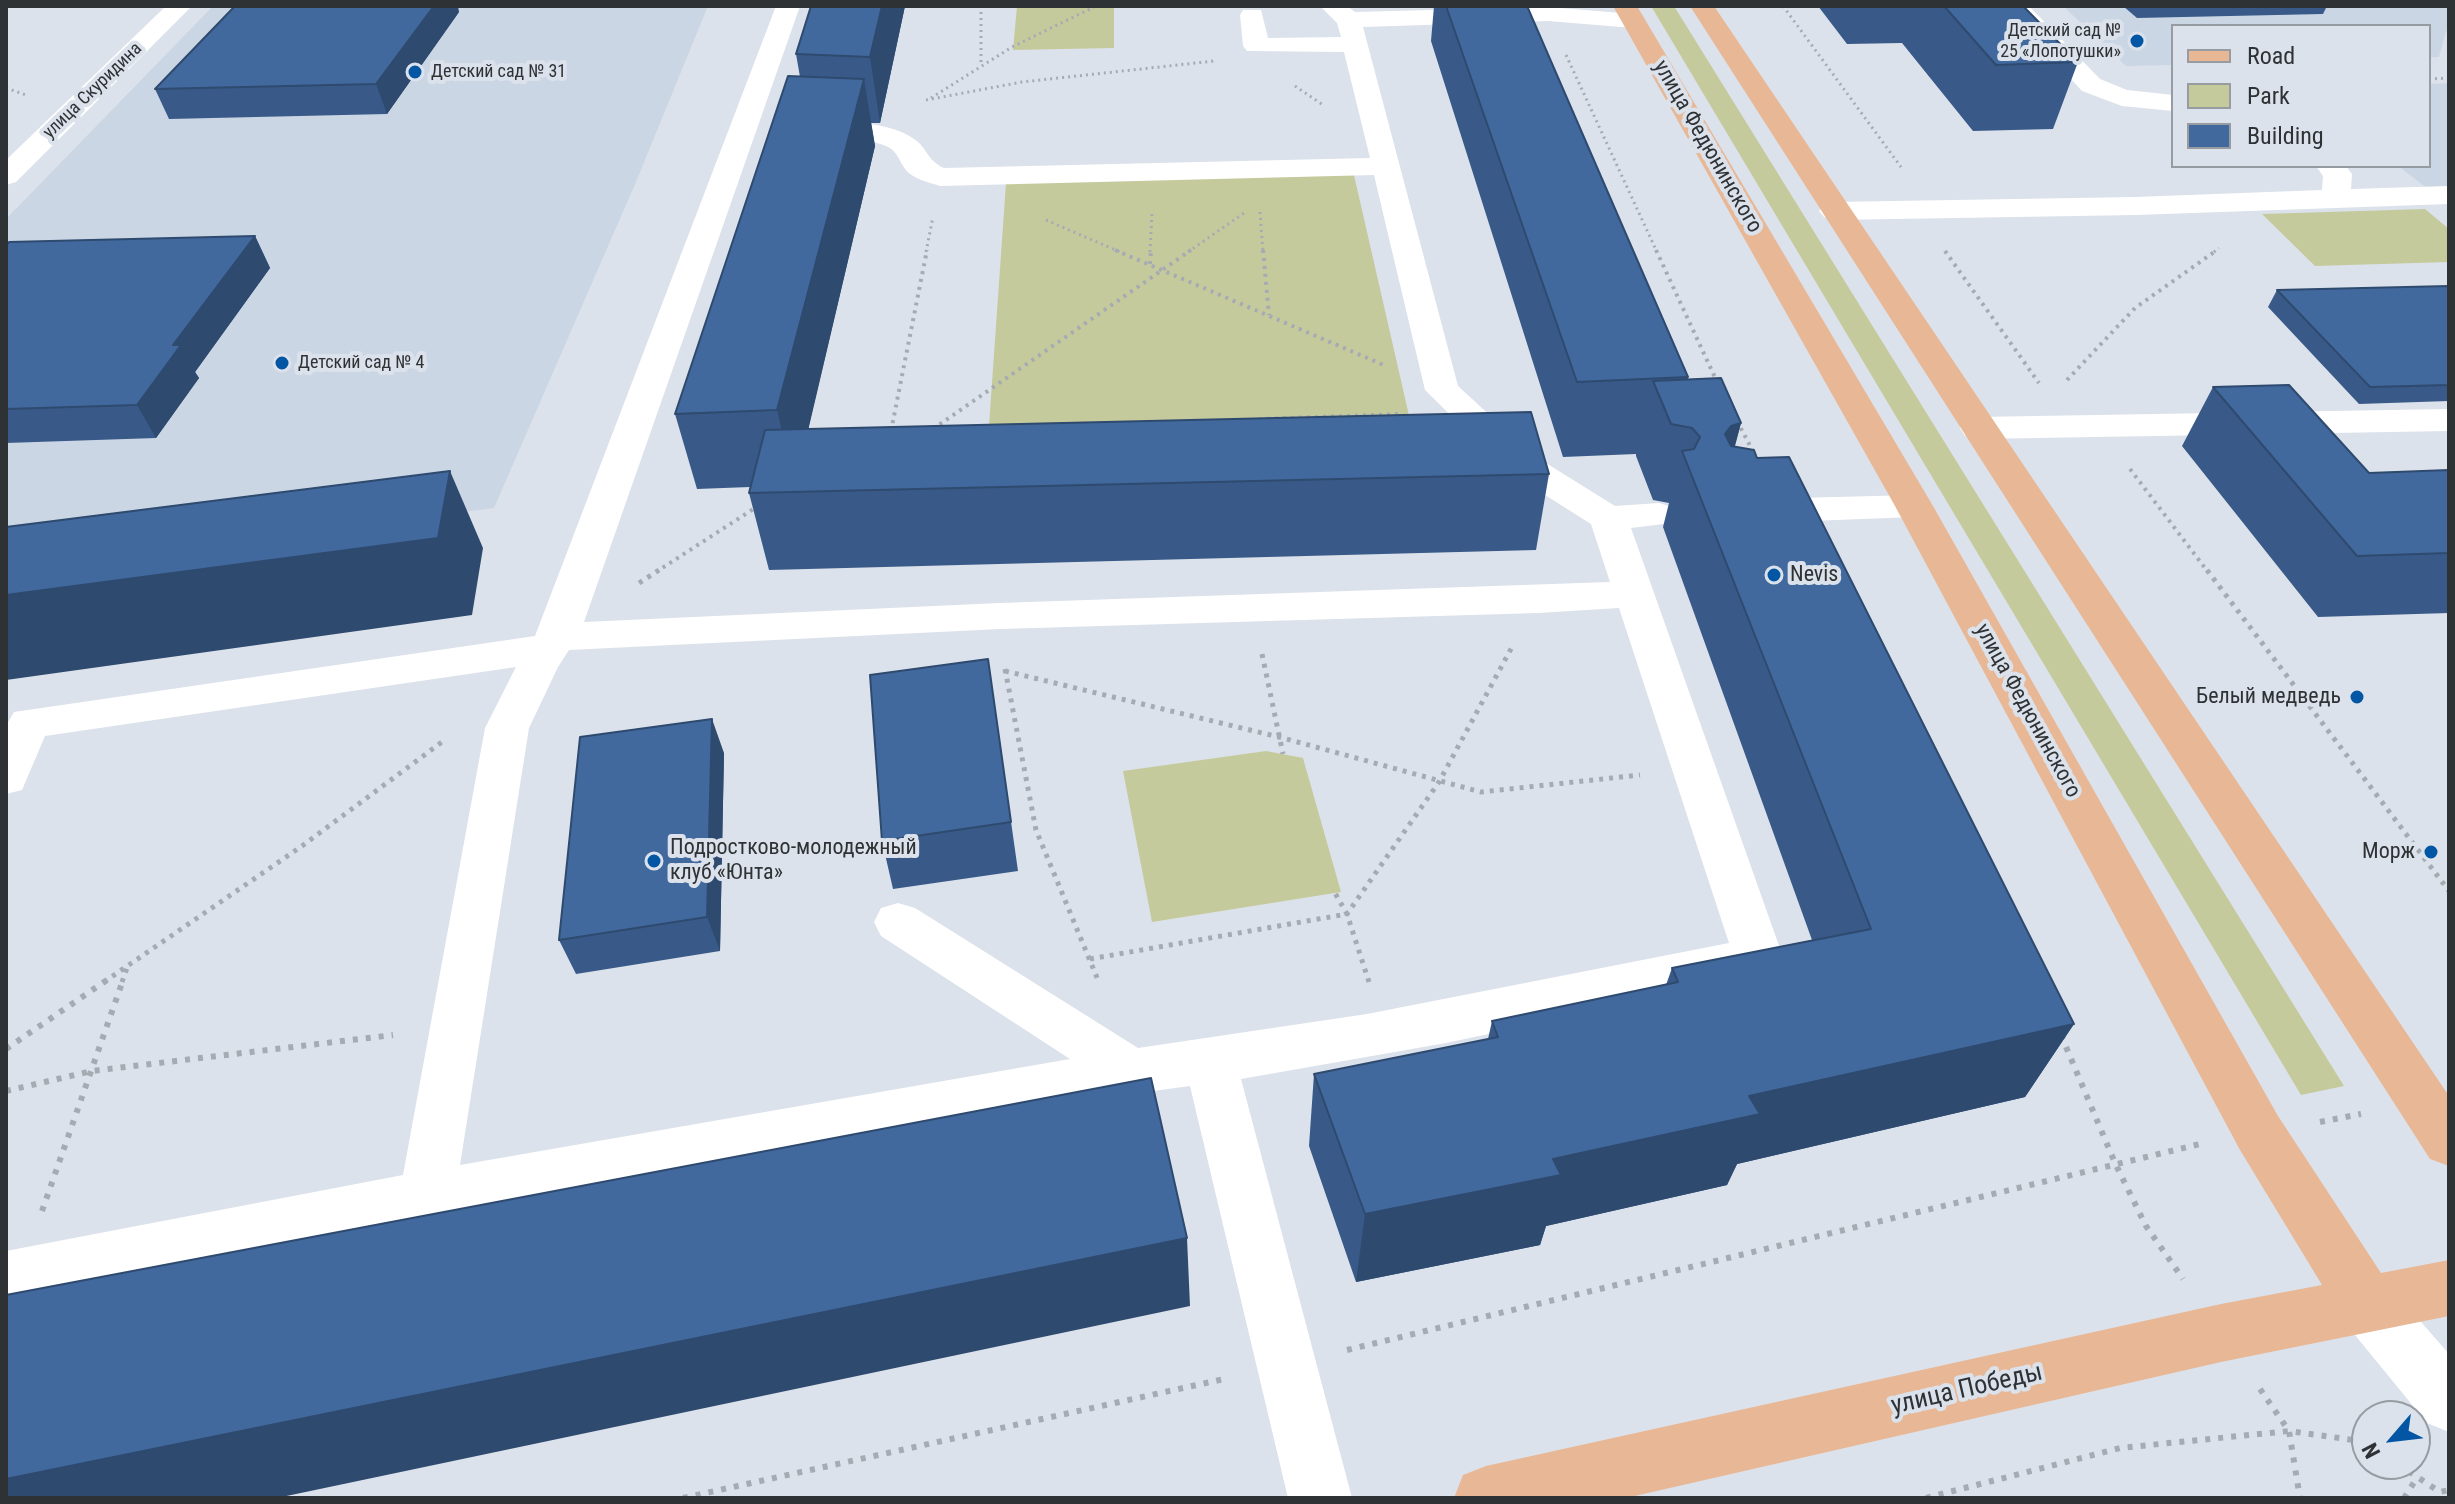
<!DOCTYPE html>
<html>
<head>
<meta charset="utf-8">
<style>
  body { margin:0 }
  #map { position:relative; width:2455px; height:1504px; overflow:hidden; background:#dce2eb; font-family:"Roboto Condensed",sans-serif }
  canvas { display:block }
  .frame { position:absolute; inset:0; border:8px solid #2f3235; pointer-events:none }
  .legend { position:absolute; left:2171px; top:24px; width:260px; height:144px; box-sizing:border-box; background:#dce2eb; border:2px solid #979ca2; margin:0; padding:10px 14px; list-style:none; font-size:24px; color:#2f3235 }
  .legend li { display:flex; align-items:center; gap:16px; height:40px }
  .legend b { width:40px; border:2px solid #979ca2 }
  .north { position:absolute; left:2351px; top:1400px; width:80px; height:80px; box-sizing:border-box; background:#dce2eb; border:2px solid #979ca2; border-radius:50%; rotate:242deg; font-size:22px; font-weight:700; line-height:32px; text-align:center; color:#2f3235 }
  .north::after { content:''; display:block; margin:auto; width:28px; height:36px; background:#0356a4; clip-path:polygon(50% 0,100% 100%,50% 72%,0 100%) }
</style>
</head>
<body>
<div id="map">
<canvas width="2455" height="1504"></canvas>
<div class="frame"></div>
<ul class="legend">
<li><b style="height:10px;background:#e8b795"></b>Road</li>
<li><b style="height:22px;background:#c5ca9c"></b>Park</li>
<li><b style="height:22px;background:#42699e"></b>Building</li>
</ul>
<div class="north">N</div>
</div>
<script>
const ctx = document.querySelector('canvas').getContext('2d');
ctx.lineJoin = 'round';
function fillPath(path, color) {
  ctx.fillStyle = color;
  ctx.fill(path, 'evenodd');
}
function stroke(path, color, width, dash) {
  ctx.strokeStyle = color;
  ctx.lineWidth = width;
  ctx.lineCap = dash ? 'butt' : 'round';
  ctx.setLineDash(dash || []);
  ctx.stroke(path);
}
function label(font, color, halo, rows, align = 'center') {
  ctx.font = font + ' "Roboto Condensed",sans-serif';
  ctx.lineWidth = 8;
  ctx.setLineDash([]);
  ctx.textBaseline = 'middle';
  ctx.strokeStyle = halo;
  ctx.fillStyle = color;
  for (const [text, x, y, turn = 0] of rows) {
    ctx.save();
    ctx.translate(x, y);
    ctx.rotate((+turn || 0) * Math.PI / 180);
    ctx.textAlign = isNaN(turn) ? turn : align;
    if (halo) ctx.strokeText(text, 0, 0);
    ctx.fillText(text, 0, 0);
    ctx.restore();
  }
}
fillPath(new Path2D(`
  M213,6H708L636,182L494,508L6,570V219Z
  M2063,6H2449V21L2439,57H2429V26H2173V65L2126,66Z
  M2449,83V205L2398,166H2429V84Z`), '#cbd6e5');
fillPath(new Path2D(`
  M1017,6H1114V48L1013,50Z
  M1651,6H1674L2344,1086L2301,1095Z
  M1354,175L1413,433L987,454L1006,183Z
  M2425,209L2449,229V262L2315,266L2262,214Z
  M1266,751L1303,758L1341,892L1152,922L1123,771Z`), '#c5ca9c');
stroke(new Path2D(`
  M981,6V64
  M1783,6L1901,167
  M1566,55L1657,252
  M2429,79L2449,78
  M1295,86L1323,105
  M6,88L26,95
  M931,98L1012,47L1096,6
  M926,100L1022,82L1214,61
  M1260,212L1263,252
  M1046,220L1120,252
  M926,252L933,217
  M1150,252L1152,213
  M1188,252L1244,213
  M2214,252L2219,248`), '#a6abb3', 3, [2, 4]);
stroke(new Path2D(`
  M1115,250L1386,366
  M1263,250L1269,315
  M1656,250L1718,384
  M1945,251L2039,383
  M1150,264L1151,250
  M2067,380L2135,308L2217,250
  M1259,419L1401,414
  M1737,421L1755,455
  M933,429L1191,250
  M891,431L927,250
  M2130,469L2208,572
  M656,572L758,506`), '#a6abb3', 4, [3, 5]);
stroke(new Path2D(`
  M2207,570L2449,891
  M639,583L659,570
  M1262,654L1283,754
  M1005,669L1036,830L1098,980
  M1005,671L1279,737L1481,792L1640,775
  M1090,959L1347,914L1335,893
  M104,982L302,846L446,739
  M122,982L127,968
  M1369,982L1347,914L1439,782L1512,647`), '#a6abb3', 5, [4, 6]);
stroke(new Path2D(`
  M2061,1035L2115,1163L2146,1226L2183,1279
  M6,1049L107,980
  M6,1091L92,1071L393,1035
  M2320,1122L2361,1114
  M42,1211L123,980
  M1347,1350L2200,1144
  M2260,1389L2289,1431L2300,1498
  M2398,1464L2440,1492L2449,1490
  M683,1498L1224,1379
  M1926,1498L2120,1448L2289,1431L2360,1441L2367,1445
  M2404,1498L2418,1476`), '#a6abb3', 6, [5, 8]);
fillPath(new Path2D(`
  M166,6H192L16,182L6,185V160Z
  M776,6H800L584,622L1000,603L1610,582L1591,524L1507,471L1425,390L1374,175L940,186C931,183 918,180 910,174C899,165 900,152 886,146C860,135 830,145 803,139L799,133L803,127C834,119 887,120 914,139C928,148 926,160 944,168L1370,158L1344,52L1247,51L1243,46L1240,15L1243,10H1261L1268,38L1341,37L1337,23L1320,6H1347L1355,12L1548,7L1633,14L1642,16L1645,21L1642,26L1633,28L1548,21L1363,27L1458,386L1533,455L1615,506L1659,503L1672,507L1678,515L1672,523L1631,528L1783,957L1775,971L1758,977L1446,1043L1241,1079L1352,1498H1288L1190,1086L1131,1094L427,1221L6,1305V1251L403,1175L485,728L516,667L45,736L22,790L6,794V726L14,712L535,636ZM1619,608L1729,943L1367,1014L1138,1048L915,908L898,903L881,908L874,922L881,936L1070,1059L460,1165L529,728L558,667L569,650L1000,629L1538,613Z
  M2003,6H2029L2100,79L2127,90L2173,95V111L2122,106L2082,91Z
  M2316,166H2346L2352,174L2351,189L2449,186V204L2135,215L1834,220L1824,217L1819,211L1824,205L1834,202L2135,197L2322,190L2323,176Z
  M2449,409V431L1978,439L1965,436L1960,428L1965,420L1978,417Z
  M1914,495L1927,498L1933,506L1927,514L1914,517L1757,523L1744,519L1738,511L1744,503L1757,499Z
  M2367,1276L2388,1284L2449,1354V1432L2427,1423L2346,1324L2338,1304L2346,1284Z`), '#fff');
fillPath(new Path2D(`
  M1613,6H1637L1933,506L2278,1116L2381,1273L2449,1260V1316L2221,1362L1626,1498H1454L1463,1475L1486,1466L2221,1304L2322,1285L2240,1150L1895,506Z
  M1690,6H1714L2449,1096V1166L2430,1159Z`), '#e8b795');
fillPath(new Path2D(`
  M811,6H905L880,123H871L875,146L808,429L1549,474L1536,550L769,570L749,493L750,487L697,489L675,414L800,77L796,54Z
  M1434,6H1527L1688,377V379L1741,423L1735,446L2074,1024L2025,1097L1737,1164L1727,1185L1546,1226L1540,1245L1356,1282L1309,1146L1314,1074L1488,1039L1492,1021L1666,985L1672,968L1812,940L1663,527L1669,503L1653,500L1636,456V454L1563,457L1431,41Z
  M1818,6H2023L2078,62L2053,129L1973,131L1902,43L1847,44Z
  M2123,6H2327L2323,14L2137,18Z
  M459,12L387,114L169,119L155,89Z
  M255,236L270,268L195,372L199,378L156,438L6,443V246Z
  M2449,286V401L2359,404L2268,307L2277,290Z
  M2213,387L2369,473L2449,470V613L2318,617L2182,446Z
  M988,659L1018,871L893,889L882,841Z
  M724,753L720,951L576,974L559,940Z`), '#395a88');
fillPath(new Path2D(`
  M434,6H458L459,12L387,114L376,84Z
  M882,6H905L880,123L870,57Z
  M864,79L875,146L795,486L777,410Z
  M255,236L270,268L195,372L199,378L156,438L137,405L173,345Z
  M1741,423L1720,499L1711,502L1705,510L1725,434L1731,426Z
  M450,471L483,548L472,615L6,680V595Z
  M712,719L724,753L720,951L707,917Z
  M2074,1024L2025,1097L1737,1164L1727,1185L1546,1226L1540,1245L1356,1282L1365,1214L1553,1159L1749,1096Z
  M1187,1238L1190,1306L277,1498H6V1479Z`), '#2e4a6f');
const building = new Path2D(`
  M235,6H434L376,84L155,89Z
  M811,6H882L870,57L796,54Z
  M1446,6H1527L1688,377L1577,382Z
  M1944,6H2023L2078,62L1996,65Z
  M788,76L864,79L777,410L675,414Z
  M255,236L173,345H181L137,405L6,409V246L9,242Z
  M2449,286V385L2370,387L2277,290Z
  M1721,378L1741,423L1731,426L1725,434L1731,446L1754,450L1757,458L1789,457L2074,1024L1749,1096L1760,1114L1553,1159L1561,1175L1365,1214L1314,1074L1498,1037L1492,1021L1678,982L1672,968L1871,929L1682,451L1694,449L1700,437L1692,428L1671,424L1653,381Z
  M2289,385L2369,473L2449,470V553L2357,556L2213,387Z
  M1531,412L1549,474L749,493L765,430Z
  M450,471L438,538L6,595V527Z
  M988,659L1011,822L882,841L870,675Z
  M712,719L707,917L559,940L580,737Z
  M1151,1078L1187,1238L6,1479V1295Z`);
fillPath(building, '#42699e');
stroke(building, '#2e4a6f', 2);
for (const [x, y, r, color] of [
  [2137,41,8,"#0356a4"],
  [415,72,8,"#0356a4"],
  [282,363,8,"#0356a4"],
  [1774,575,8,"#0356a4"],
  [2357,697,8,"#0356a4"],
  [2431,852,8,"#0356a4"],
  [654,861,8,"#0356a4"]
]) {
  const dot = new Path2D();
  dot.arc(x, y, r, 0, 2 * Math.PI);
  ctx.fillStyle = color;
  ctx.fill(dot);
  stroke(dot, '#dce2eb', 3);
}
label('18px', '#2f3235', '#dce2eb', [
  ["Детский сад №",2121,31,"right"],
  ["25 «Лопотушки»",2121,52,"right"],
  ["Детский сад № 31",431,72],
  ["Детский сад № 4",298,363]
], 'left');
label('18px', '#2f3235', '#dce2eb', [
  ["улица Скуридина",93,91,-44]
]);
label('22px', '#2f3235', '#dce2eb', [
  ["улица Федюнинского",1707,147,60],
  ["улица Федюнинского",2027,711,61]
]);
label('22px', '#2f3235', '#dce2eb', [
  ["Nevis",1790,575],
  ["Белый медведь",2341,697,"right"],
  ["Подростково-молодежный",670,848],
  ["клуб «Юнта»",670,873],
  ["Морж",2415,852,"right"]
], 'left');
label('26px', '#2f3235', '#dce2eb', [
  ["улица Победы",1967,1390,-13]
]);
</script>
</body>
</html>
